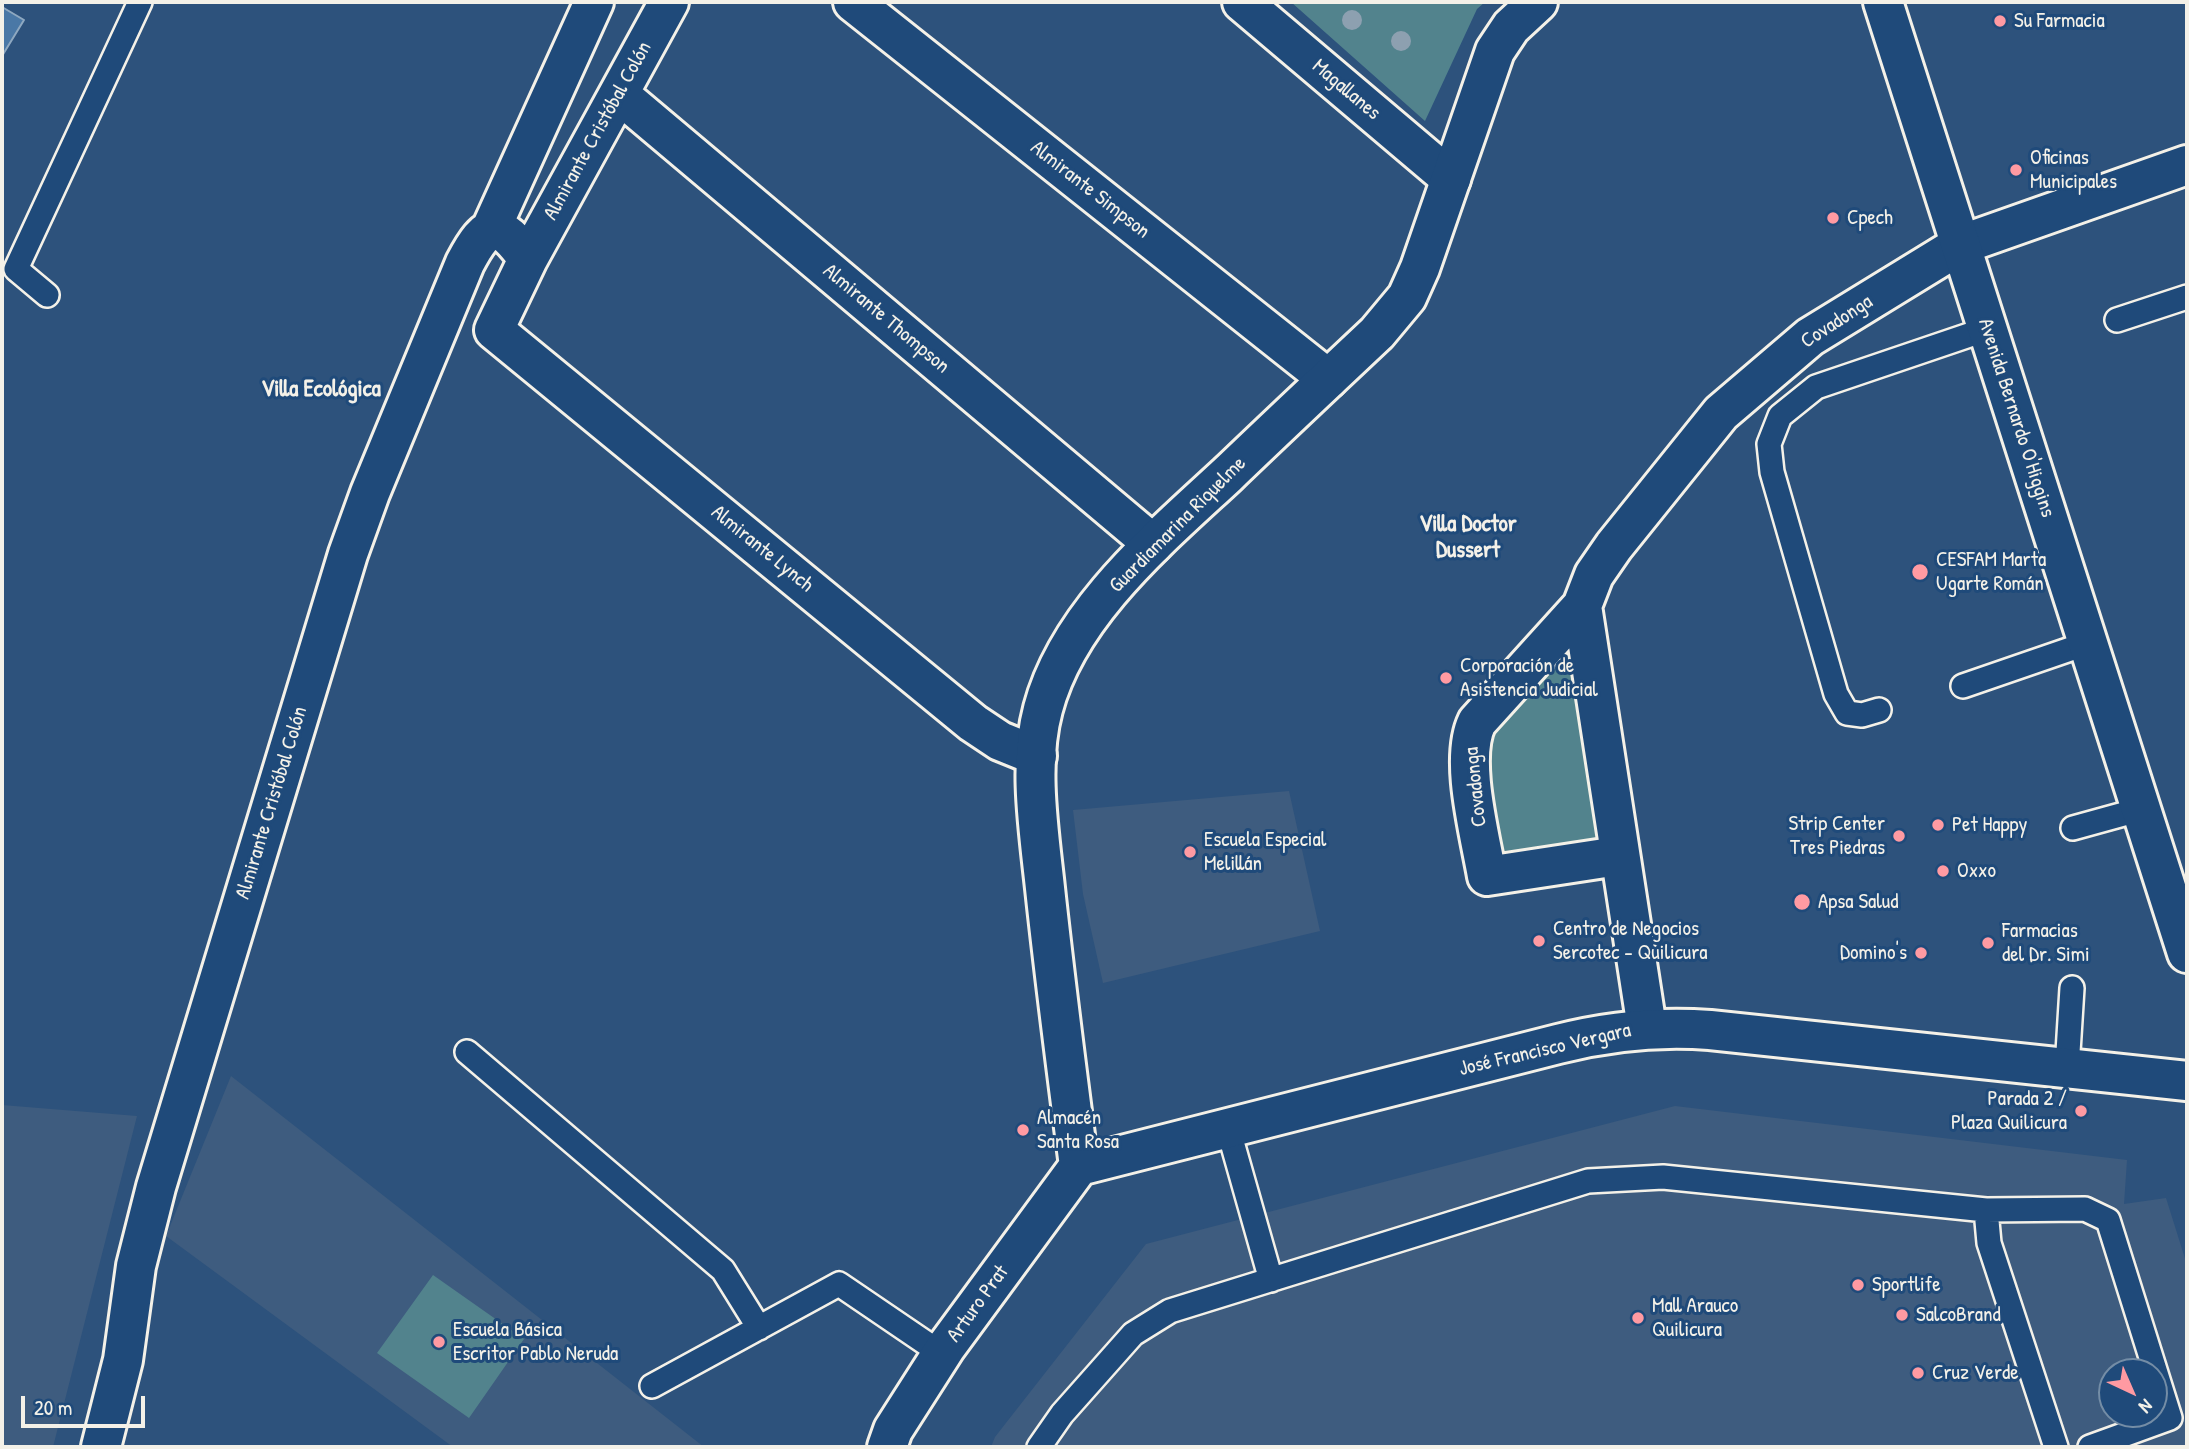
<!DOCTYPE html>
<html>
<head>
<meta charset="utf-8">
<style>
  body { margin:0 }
  #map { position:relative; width:2189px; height:1449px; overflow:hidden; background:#2d527c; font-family:"Patrick Hand",sans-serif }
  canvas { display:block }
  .frame { position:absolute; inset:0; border:4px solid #f4f1e8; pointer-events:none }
  .north { position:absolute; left:2098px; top:1358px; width:70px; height:70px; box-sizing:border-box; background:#1f4a7a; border:2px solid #748da6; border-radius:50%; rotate:136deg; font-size:19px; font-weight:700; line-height:28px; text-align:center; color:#f4f1e8 }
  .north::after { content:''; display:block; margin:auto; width:24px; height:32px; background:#ff9aa2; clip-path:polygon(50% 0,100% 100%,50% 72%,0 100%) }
  .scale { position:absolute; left:21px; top:1396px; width:124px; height:32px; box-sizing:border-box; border:4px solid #f4f1e8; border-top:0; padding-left:9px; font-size:21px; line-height:24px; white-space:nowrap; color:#f4f1e8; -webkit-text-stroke:5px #1f4a7a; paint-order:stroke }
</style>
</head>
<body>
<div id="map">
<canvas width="2189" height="1449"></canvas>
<div class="frame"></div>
<div class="north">N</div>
<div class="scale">20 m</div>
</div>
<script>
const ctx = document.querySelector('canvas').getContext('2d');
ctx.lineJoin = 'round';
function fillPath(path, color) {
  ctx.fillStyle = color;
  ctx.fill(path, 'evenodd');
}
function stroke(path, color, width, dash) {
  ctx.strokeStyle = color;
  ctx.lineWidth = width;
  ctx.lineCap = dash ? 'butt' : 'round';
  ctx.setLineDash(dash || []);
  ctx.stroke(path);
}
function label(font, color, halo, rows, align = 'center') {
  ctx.font = font + ' "Patrick Hand",sans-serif';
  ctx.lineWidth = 6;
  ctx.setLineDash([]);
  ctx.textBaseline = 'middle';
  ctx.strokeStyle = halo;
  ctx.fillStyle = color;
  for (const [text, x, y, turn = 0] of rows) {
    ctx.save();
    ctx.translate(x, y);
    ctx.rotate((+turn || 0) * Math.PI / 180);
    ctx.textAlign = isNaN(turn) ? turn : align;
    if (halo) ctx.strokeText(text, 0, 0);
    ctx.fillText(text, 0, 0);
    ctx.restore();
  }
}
fillPath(new Path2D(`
  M1289,791L1320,931L1103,983L1083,894L1073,810Z
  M231,1076L704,1447H453L166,1236Z
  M2,1105L137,1116L53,1447H2Z
  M1675,1106L2127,1160L2124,1204L2166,1198L2187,1265V1447H991L995,1437L1146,1244ZM2112,1372H2154V1414H2112Z`), '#3e5c7f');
fillPath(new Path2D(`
  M1291,2H1485L1477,9L1425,121Z
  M1570,645L1597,839L1497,858L1490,781L1485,745Z
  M433,1275L524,1339L469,1418L377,1353Z`), '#52838d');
const water = new Path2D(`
  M2,7L24,20L2,56Z`);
fillPath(water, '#4a78a6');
stroke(water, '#8ea8c0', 2);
const service = new Path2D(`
  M47,295L16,269L140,2
  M2117,320L2187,297
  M1963,686L2088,643
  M1879,710L1862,715L1847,713L1836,694L1772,472L1769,444L1780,416L1816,387L1987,329
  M2073,828L2142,809
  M467,1052L723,1270L759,1328
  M2067,1068L2072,988
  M1228,1128L1271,1280
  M652,1386L839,1284L942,1354
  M1039,1447L1062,1414L1133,1334L1170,1311L1588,1181L1663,1177L1986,1210
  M2056,1447L1989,1243L1986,1210L2085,1209L2108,1220L2170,1418L2090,1447`);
const minor = new Path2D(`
  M669,2L528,259L494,330L973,723L1000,741L1037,756
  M853,2L1328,379
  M1242,2L1451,179
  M619,94L1153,544
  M490,231L594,2
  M1582,606L1477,722C1459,759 1480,835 1487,876L1618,856
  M1647,1028L1582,606L1594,575L1614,546L1721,413L1810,337L1960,245L2187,165
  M101,1447L123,1360L136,1266L156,1187L348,554L370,493L465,263C488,219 499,219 528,259`);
const tertiary = new Path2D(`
  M1883,2L2187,953
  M1079,1166C1067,1074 1055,981 1045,888C1039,832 1028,764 1043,709C1068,614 1158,539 1227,475C1277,427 1327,380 1377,333L1407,297L1420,268L1495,51L1511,27L1538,2
  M1079,1166L1558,1044C1609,1031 1657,1026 1710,1030L2187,1081
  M887,1447L893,1430L946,1347L1079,1166`);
stroke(service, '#f4f1e8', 28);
stroke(minor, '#f4f1e8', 44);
stroke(tertiary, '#f4f1e8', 44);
stroke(service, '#1f4a7a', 23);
stroke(minor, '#1f4a7a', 38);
stroke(tertiary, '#1f4a7a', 38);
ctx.fillStyle = '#8da0b0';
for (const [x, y] of [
  [1352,20],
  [1401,41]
]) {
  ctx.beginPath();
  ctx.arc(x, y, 10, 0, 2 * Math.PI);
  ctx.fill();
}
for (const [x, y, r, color] of [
  [2000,21,7,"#ff9aa2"],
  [2016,170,7,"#ff9aa2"],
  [1833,218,7,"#ff9aa2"],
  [1920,572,9,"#ff9aa2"],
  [1446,678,7,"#ff9aa2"],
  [1938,825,7,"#ff9aa2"],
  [1899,836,7,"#ff9aa2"],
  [1190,852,7,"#ff9aa2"],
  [1943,871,7,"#ff9aa2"],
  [1802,902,9,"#ff9aa2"],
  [1539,941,7,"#ff9aa2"],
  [1988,943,7,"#ff9aa2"],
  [1921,953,7,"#ff9aa2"],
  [2081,1111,7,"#ff9aa2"],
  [1023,1130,7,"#ff9aa2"],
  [1858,1285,7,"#ff9aa2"],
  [1902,1315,7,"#ff9aa2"],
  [1638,1318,7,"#ff9aa2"],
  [439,1342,7,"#ff9aa2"],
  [1918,1373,7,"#ff9aa2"]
]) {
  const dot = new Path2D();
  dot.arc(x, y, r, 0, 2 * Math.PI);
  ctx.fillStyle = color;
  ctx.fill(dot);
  stroke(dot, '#1f4a7a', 2.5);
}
label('21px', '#f4f1e8', '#1f4a7a', [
  ["Su Farmacia",2014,21],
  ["Oficinas",2030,158],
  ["Municipales",2030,182],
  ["Cpech",1847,218],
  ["CESFAM Marta",1936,560],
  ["Ugarte Román",1936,584],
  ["Corporación de",1460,666],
  ["Asistencia Judicial",1460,690],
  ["Strip Center",1885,824,"right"],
  ["Tres Piedras",1885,848,"right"],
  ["Pet Happy",1952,825],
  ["Escuela Especial",1204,840],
  ["Melillán",1204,864],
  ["Oxxo",1957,871],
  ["Apsa Salud",1818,902],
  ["Centro de Negocios",1553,929],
  ["Sercotec - Quilicura",1553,953],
  ["Farmacias",2002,931],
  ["del Dr. Simi",2002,955],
  ["Domino's",1907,953,"right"],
  ["Parada 2 /",2067,1099,"right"],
  ["Plaza Quilicura",2067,1123,"right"],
  ["Almacén",1037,1118],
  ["Santa Rosa",1037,1142],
  ["Sportlife",1872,1285],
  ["Mall Arauco",1652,1306],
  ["Quilicura",1652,1330],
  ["SalcoBrand",1916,1315],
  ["Escuela Básica",453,1330],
  ["Escritor Pablo Neruda",453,1354],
  ["Cruz Verde",1932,1373]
], 'left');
label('21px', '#f4f1e8', '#1f4a7a', [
  ["Magallanes",1346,90,40],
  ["Almirante Cristóbal Colón",598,131,-61],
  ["Almirante Simpson",1090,190,38],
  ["Almirante Thompson",886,319,40],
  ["Covadonga",1837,322,-33],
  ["Avenida Bernardo O'Higgins",2016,418,72],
  ["Guardiamarina Riquelme",1178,525,-45],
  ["Almirante Lynch",762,549,39],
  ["Covadonga",1476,787,-96],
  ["Almirante Cristóbal Colón",272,803,-73],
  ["José Francisco Vergara",1545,1050,-13],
  ["Arturo Prat",978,1304,-54]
]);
label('bold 23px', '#f4f1e8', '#1f4a7a', [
  ["Villa Ecológica",321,390],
  ["Villa Doctor",1468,525],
  ["Dussert",1468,551]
]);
</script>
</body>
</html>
